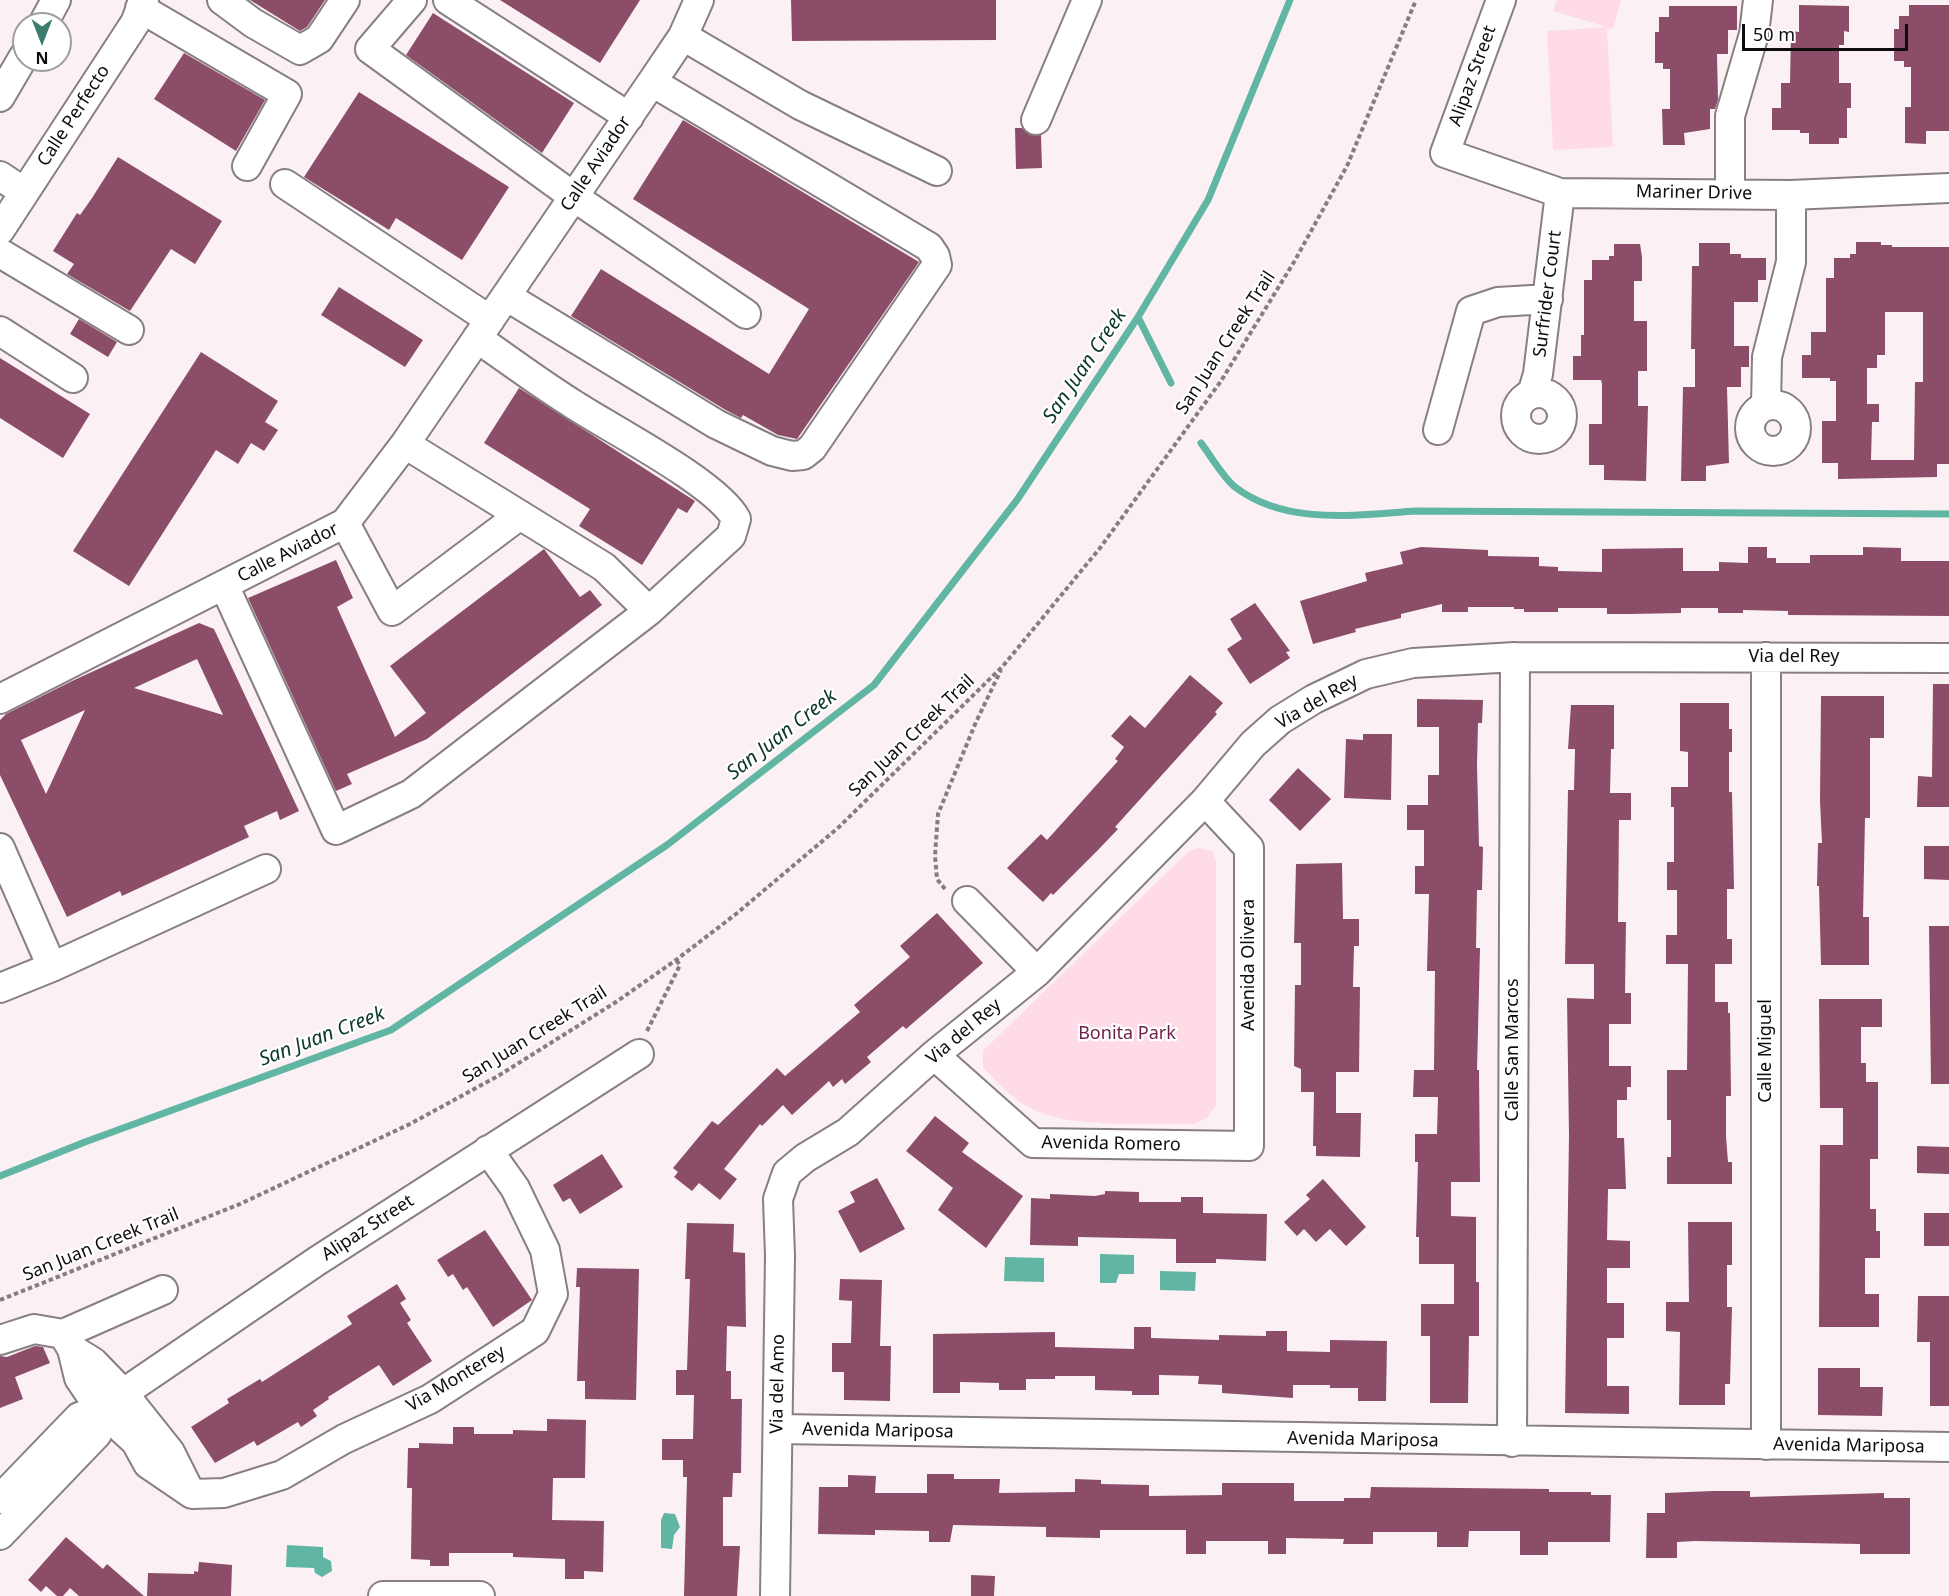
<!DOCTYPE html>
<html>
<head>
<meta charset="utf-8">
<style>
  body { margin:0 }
  #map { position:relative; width:1949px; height:1596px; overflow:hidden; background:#fbf1f4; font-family:"Noto Sans",sans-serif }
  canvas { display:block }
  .north { position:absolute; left:12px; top:12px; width:60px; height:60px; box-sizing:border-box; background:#fff; border:2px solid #9f9e9e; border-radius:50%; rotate:180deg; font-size:16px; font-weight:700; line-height:24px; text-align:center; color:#0f0c0d }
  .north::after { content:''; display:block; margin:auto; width:21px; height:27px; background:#3a7c6e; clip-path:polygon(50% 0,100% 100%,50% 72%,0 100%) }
  .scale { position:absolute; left:1742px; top:24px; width:166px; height:27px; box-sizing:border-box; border:3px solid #0f0c0d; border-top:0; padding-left:8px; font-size:18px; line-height:21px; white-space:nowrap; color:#0f0c0d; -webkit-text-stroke:4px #fff; paint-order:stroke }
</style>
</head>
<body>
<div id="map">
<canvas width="1949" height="1596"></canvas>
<div class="north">N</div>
<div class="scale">50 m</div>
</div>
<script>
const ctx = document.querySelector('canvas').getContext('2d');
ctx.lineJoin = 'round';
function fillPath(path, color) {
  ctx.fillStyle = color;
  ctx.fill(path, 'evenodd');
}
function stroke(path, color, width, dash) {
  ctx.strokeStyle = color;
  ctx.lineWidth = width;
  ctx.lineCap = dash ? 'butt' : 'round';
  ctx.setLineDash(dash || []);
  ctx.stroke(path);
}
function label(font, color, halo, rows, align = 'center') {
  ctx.font = font + ' "Noto Sans",sans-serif';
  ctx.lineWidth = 4.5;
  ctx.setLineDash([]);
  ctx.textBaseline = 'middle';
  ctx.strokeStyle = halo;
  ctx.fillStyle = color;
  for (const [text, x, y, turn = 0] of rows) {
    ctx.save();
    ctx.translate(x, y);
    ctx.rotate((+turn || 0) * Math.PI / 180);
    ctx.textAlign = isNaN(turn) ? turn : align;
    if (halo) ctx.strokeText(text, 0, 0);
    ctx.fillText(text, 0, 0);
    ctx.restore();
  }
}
fillPath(new Path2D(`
  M1557,0H1621L1613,29L1607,28L1613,147L1553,150L1547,31L1607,27L1553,11Z
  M1199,848L1212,851L1216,861V1105L1207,1118L1194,1124C1151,1123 1070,1129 1032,1109C1013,1099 997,1083 983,1067V1051L1189,851Z`), '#ffdbe8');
fillPath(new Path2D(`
  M1100,1254L1134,1255V1274H1119L1116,1283H1100Z
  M1005,1257L1044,1258V1282L1004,1281Z
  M1160,1271L1196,1272L1195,1291L1160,1290Z
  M664,1513L675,1514L680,1527L674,1535L672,1549L661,1548V1520Z
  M287,1545L323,1547V1557L331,1561L332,1571L322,1577L315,1573L314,1568L286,1567Z`), '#60b6a3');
stroke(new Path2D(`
  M1138,317L1171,383
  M1201,443C1211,456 1222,476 1235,487C1286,526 1357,515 1416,511L1949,514
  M0,1176L85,1142L391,1030L667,845L874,685L1017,500L1138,317L1208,200L1290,0`), '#60b6a3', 7);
fillPath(new Path2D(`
  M250,0H325L307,27L300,31Z
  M500,0H640L600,63Z
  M791,0H996V40L792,41Z
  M1799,5L1849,6V32L1844,31V45H1839V83H1851V108H1847V138H1839V144H1809V133H1800V130H1772V108H1781V83H1790L1791,31L1799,32Z
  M1909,5H1949V131H1926V144L1905,143V107H1911V67H1904V61H1894V29H1899V16H1909Z
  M1669,6H1737V30H1728V54H1717L1718,100L1715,109H1710V129L1684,133L1685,145H1663L1662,109H1670V69H1663V63H1655V32H1659V17H1669Z
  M433,13L574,103L542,153L406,55Z
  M184,53L265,100L236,151L154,99Z
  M359,92L509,187L462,260L396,218L389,230L304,177Z
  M683,120L919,262L797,439L778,435L743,415L741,418L724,409L571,316L601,269L769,374L809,309L633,199Z
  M1015,128H1022L1030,135H1041L1042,168L1016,169Z
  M118,157L222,221L195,264L171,249L130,311L67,274L74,264L53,251L77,213L80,215L92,198Z
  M1856,242H1881V245H1892V247H1949V464H1937V477L1838,479V463H1822V421H1836V381H1830V378H1802V355H1811V332H1826V278H1834V258H1850V254H1856ZM1885,312H1923V382H1915L1914,460H1871L1872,422H1879V404H1867V368H1877V355H1885Z
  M1699,243H1730V254H1741V258H1766V280H1758V302H1734V346H1749V367H1741V387H1727L1729,463L1706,466V481H1681L1683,387H1695V349H1691L1692,266H1699Z
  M1614,244H1640L1642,257V281H1634V321H1647V371H1638V406H1648L1646,481L1604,480V465H1589V424H1602V384L1601,380H1573V356H1581V335H1584V280H1592V260H1609V256H1614Z
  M339,287L423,340L405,367L321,315Z
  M79,319L117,342L108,357L70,334Z
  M201,352L278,401L265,422L278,430L264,451L251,443L238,464L216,450L129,586L73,551Z
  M0,358L90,414L63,458L0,418Z
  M519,388L695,501L687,513L678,508L642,565L579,526L590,509L484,443Z
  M1421,547L1488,550V556L1539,557V566L1558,567V571L1602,572V549L1683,548V571H1719V562L1748,563V547H1767V558H1776V563H1810V555H1863V547L1901,548V561H1949V616L1788,615V611L1743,610V613H1718V608H1681V613L1630,614H1607V608H1558V612H1524V609H1514V607H1468V612H1442V604L1401,614V618L1355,629L1356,632L1313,644L1300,601L1367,581L1365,573L1403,564L1400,552Z
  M544,549L580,597L590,590L602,605L427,739L347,774L352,784L336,791L248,598L336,560L353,598L337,607L395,737L426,713L390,666Z
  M1255,603L1290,651L1286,652L1290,658L1250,684L1227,649L1242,639L1230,619Z
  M199,623L214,629L299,811L280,820L277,811L244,826L249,837L122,896L120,891L67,917L0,775V720L6,714L72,681ZM197,659L223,715L134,688ZM85,710L46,794L21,740Z
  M1190,675L1223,703L1215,712L1217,714L1115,827L1118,829L1098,850L1053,895L1051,893L1043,902L1007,868L1041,834L1047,840L1118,761L1115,759L1124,747L1111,736L1130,715L1145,728Z
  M1933,684H1949V807H1917L1918,776L1932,777Z
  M1821,696H1884V738H1870V818H1865L1863,917H1869V965H1821L1819,886H1817L1818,843H1822L1820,801Z
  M1417,699L1483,700L1482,723H1478L1477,765L1479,846L1483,847L1482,890H1477L1476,948H1480L1477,1070H1479L1480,1182H1451V1216L1476,1217V1282H1479V1336H1469L1468,1403H1430V1336H1421V1304H1454V1264H1419V1237H1416L1418,1162H1415V1134H1437L1438,1097H1413L1414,1070H1434L1435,971H1427L1429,894H1415V866H1424V830H1407V805H1428V775H1439V727H1417Z
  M1680,703H1729V729H1732V752H1729V792H1732L1734,889H1727V939H1732V964H1715V1002H1728V1013H1730L1731,1096H1726V1136L1728,1162H1732V1184H1667V1157H1671V1120H1667V1070H1687L1688,964H1666V935H1677V890H1667V862H1674V807H1671V787H1688V752L1680,751Z
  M1571,705H1614V749H1611L1610,793H1631V820H1619L1618,922H1626L1625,993H1631V1024H1609V1066H1631V1087H1627V1100H1617V1138H1624L1626,1189H1608L1607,1240L1630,1241V1268H1607V1303H1624V1338H1607V1386H1629V1414L1565,1413L1569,1135L1567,998L1594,999V964H1565L1568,790H1574L1575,749H1568Z
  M1363,734H1392L1391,800L1344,798L1346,739L1363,740Z
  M1298,768L1331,799L1300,831L1269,800Z
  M1924,846H1949V880L1924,879Z
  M1342,863L1343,919H1359V946H1354L1353,987H1360L1359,1072H1336V1113H1361L1360,1157L1316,1156V1146H1313L1314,1092H1301V1069L1294,1066L1295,985H1301V943H1294L1296,864Z
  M937,913L983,963L906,1029L903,1026L867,1057L871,1062L845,1084L842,1079L833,1087L829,1081L792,1115L783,1105L762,1126L760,1124L724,1169L737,1179L720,1200L699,1183L692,1191L674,1177L678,1172L673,1168L712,1121L718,1125L777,1068L785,1076L860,1012L854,1005L910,957L900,946Z
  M1929,926H1949V1084H1931Z
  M1819,999H1882V1027H1861V1063H1866V1082H1878V1159H1870V1209H1876V1231H1880V1258H1865V1294H1879V1327H1819L1820,1145H1843V1108H1820Z
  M935,1116L969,1143L962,1152L1023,1196L986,1248L938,1210L953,1188L906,1151Z
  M1917,1146L1949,1147V1174L1917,1173Z
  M602,1154L623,1187L580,1214L570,1198L563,1202L553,1185Z
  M877,1178L905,1229L860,1253L838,1211L855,1202L850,1192Z
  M1323,1179L1366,1227L1346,1246L1330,1229L1316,1242L1304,1229L1297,1236L1284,1222L1310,1199L1306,1195Z
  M1105,1191L1139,1192V1202H1181V1197H1203V1213L1267,1214L1266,1261L1216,1259V1263H1176V1239L1078,1237V1246L1030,1245L1031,1198L1050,1199V1194L1095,1196L1105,1194Z
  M1924,1213H1949V1246H1924Z
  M1688,1222H1732V1265H1727V1307H1732L1730,1384H1725V1405H1679L1680,1332L1666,1331V1302H1689Z
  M687,1223L734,1224L733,1252L745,1253L746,1327L727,1326L726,1371H731V1399H742L741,1473H733L732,1497H723V1546H740L737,1596H684L687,1477H683V1460H662V1439H693L694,1395H676V1370H687L690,1279H685Z
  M485,1230L532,1300L493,1327L467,1287L463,1290L453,1274L448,1277L437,1260Z
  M577,1268L639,1269L636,1400L585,1399V1381H577L580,1287H576Z
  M840,1279L882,1280L880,1346H891L890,1401L844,1400V1372H832V1343H851L852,1301L839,1300Z
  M397,1284L406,1299L400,1303L411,1320L407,1323L432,1361L393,1386L379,1365L328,1397L329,1399L313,1410L317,1416L301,1427L298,1422L257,1446L254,1441L215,1463L191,1427L229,1403L227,1399L260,1379L262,1382L352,1324L347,1316Z
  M1918,1296H1949V1406H1930V1342H1917Z
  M1134,1327H1151V1338L1219,1340V1335L1266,1336V1331H1287V1351L1330,1352V1340L1387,1341L1386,1401H1358V1388H1330V1385H1293V1398L1222,1393V1385L1198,1384L1199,1376L1159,1375V1395H1132V1391L1095,1390V1376H1055V1379H1026V1390H999V1383L960,1382V1393H933V1334L1055,1332V1347L1134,1349Z
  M35,1346L43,1347L50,1363L15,1377L23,1399L0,1408V1356L7,1357Z
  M1818,1368H1860V1387H1883L1882,1416L1818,1415Z
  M547,1419L586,1420L585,1478H553L552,1520L604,1521L603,1572L584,1571V1579H565V1559L513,1557V1553H449V1566H430V1560L411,1559L412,1488H407L408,1448H419V1443L453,1444V1427H474V1434H513V1430L547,1431Z
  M927,1474H954V1479H1000L999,1493L1075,1492V1479L1101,1480V1484L1149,1485V1496L1222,1495V1483H1294V1501H1344V1498H1370L1371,1487L1549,1489V1492H1591V1495H1611L1610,1542H1548V1555H1520V1531H1469L1468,1547H1437V1532H1373V1544H1343L1344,1539L1286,1538V1554H1268V1541H1206V1554H1186V1530H1100V1538L1046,1537V1527L953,1525L950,1542H929V1531L875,1530V1535L818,1534L819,1487H848V1475L876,1476L875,1493H927Z
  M1713,1491H1750V1497L1884,1493V1498H1910V1554H1860V1544L1695,1541L1677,1542V1558H1646L1647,1513H1665V1493Z
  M66,1537L103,1569L107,1564L144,1596H79L70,1588L63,1596H57L46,1586L41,1592L28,1580Z
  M199,1562L232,1565L231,1596H147L148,1573L194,1574V1571L198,1572Z
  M971,1575L995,1576L994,1596H971Z`), '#8b4d67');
const minor = new Path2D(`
  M222,0L253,23L300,50L319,39L345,0
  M412,0L370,49L574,197L746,314
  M448,0L629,117
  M1501,0L1445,153L1560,193L1791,195L1949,188
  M140,8L287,94L247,166
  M43,24L56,0
  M683,36L800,105L937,171
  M0,97L24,56
  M1036,120L1087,0
  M0,176L24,192
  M285,184L490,320
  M1730,193V116L1754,34L1758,0
  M0,230L135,23L144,0
  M0,253L129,330
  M506,296L716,424L772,451L792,456L803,455L812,448L937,265L935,256L929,247L652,82
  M0,331L73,378
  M477,338C510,361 542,385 576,406C613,430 718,484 736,519L731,536L649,611
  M1516 416a23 23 0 1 1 46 0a23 23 0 1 1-46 0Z
  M1532,394L1538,374L1560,193
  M1750 428a23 23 0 1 1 46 0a23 23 0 1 1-46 0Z
  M1766,405L1767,357L1791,262V195
  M1438,430L1471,311L1498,302L1548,299
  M345,523L405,444L652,82L683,36L699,0
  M224,585L336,830L411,794L649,611L604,567L405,444
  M1766,657V1445
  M0,699L345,523L392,611L520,515
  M0,848L52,967L0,988
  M967,901L1037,972
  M52,967L266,869
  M934,1055L1033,1143L1249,1146V848L1205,801
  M63,1334L72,1349L79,1378L100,1409L136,1442L148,1464L192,1494L224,1493L282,1475L344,1439L430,1399L535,1331L553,1294L545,1250L515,1188L488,1150
  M0,1340L34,1329L63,1334L163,1290
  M72,1349L93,1362L123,1393L170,1452L189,1490
  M778,1429L1949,1447
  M1512,1442L1515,657
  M0,1499L79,1417L100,1409L317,1261L639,1054
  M0,1535L97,1434L100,1409
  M383,1596H480
  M775,1596L780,1256L778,1199L787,1173L805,1158L848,1132L934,1055L1037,972L1205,801L1253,744L1280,720L1314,699L1366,674L1413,663L1515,657L1949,658`);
stroke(minor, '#877f82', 32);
stroke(new Path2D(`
  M945,889L937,879L935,856L938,814L976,722L1001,670
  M647,1031L680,965L676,960
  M0,1300L240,1204L410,1124L498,1076L616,1002L676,960L736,914L839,827L1003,666L1100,548L1221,381L1294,262L1347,166L1416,0`), '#857e80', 4, [4.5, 3]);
stroke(minor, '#fff', 28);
label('18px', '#0f0c0d', '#fff', [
  ["Alipaz Street",1473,76,-70],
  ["Calle Perfecto",74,116,-57],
  ["Calle Aviador",596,164,-56],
  ["Mariner Drive",1694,193,1],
  ["Surfrider Court",1548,294,-83],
  ["San Juan Creek Trail",1226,343,-57],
  ["Calle Aviador",288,553,-27],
  ["Via del Rey",1794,657],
  ["Via del Rey",1317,702,-30],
  ["San Juan Creek Trail",912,736,-44],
  ["Avenida Olivera",1249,965,-90],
  ["Via del Rey",964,1032,-40],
  ["San Juan Creek Trail",535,1035,-32],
  ["Calle San Marcos",1513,1050,-90],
  ["Calle Miguel",1766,1051,-90],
  ["Avenida Romero",1111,1144,1],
  ["Alipaz Street",368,1228,-33],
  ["San Juan Creek Trail",101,1245,-22],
  ["Via Monterey",456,1379,-31],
  ["Via del Amo",778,1384,-89],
  ["Avenida Mariposa",878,1431,1],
  ["Avenida Mariposa",1363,1440,1],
  ["Avenida Mariposa",1849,1446,1]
]);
label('18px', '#6f1f47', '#fff', [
  ["Bonita Park",1127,1034]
]);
label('italic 20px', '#0d372e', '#fff', [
  ["San Juan Creek",1085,366,-56],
  ["San Juan Creek",782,735,-38],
  ["San Juan Creek",322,1037,-21]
]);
</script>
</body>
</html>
